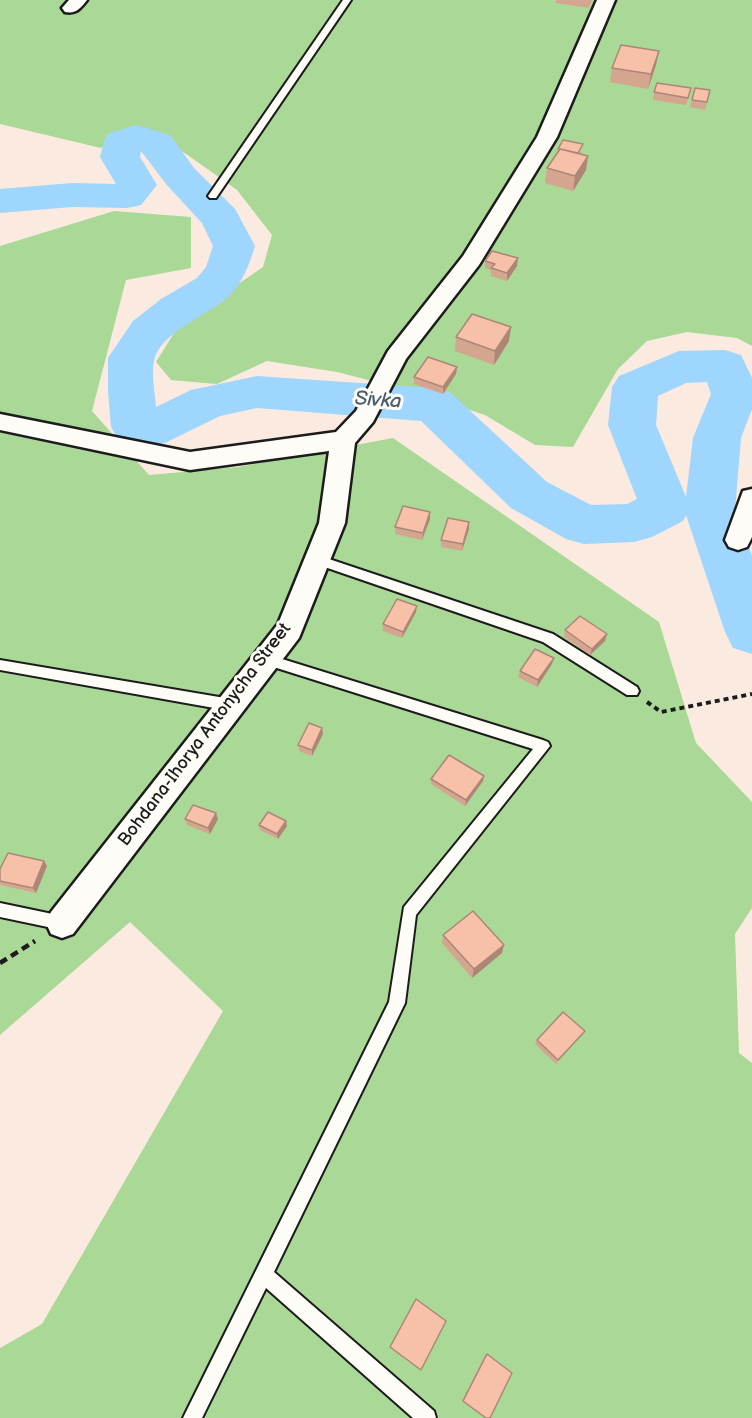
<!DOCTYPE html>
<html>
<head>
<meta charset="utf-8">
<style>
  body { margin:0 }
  canvas { display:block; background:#fbeadf }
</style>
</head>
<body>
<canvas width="752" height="1418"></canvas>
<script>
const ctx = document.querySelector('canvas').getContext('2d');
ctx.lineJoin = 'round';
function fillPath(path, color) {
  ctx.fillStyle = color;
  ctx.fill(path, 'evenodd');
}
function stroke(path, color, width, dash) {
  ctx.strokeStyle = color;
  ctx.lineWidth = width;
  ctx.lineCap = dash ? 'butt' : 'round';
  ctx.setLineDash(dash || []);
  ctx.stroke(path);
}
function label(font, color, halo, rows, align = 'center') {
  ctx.font = font + ' "Balsamiq Sans",sans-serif';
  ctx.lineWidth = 6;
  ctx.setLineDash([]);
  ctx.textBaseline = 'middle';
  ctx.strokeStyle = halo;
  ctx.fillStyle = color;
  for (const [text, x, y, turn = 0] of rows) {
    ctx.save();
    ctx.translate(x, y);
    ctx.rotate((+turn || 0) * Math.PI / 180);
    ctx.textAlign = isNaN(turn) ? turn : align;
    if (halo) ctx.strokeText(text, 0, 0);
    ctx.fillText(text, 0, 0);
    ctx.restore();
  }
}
fillPath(new Path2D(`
  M0,0H752V346L737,338L687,332L647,341L618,369L573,447L535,445L485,415L415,392L337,372L267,361L217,384L171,380L156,362L179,325L263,267L272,235L237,190L189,156L155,133L126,130L101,148L0,124Z
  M114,211L191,217V268L126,280L92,411L149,475L238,467L393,438L659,622L696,743L752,802V908L735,934L739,1053L752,1063V1418H0V1348L42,1324L223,1011L130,922L0,1035V246Z`), '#aad897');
fillPath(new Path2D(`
  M137,125L170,135L194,168L235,209L255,246C249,265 242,285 227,298C208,315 159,333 154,361C151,375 155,393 156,407L191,390L257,376L434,388L451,393L547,482L591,505L627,504L637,499L608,425L612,387L619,376L679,351L725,350L741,355L752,378V409L741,438L735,510L752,556V654L733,648L725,632L686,515L683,521L652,537L634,542L584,544L566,539L511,508L421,421L257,408L220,416L167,442L150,447L118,439L111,427L108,391V358L133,321L161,299L197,278L206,267L213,246L202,223L166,184L141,151L140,157L157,185L141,205L127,208L72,207L0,213V189L72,183L116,184L100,157L104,141L109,133ZM707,382L711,394L693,438L686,497L656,425L658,396L686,383Z`), '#9ed6fe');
const lane = new Path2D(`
  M343,0H351L216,198H210L208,196Z
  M317,555L553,634L637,687L639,691L637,695H627L543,642L313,563L311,560L313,557Z
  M266,654L543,740L548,742L550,746L416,915L405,1003L274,1272L434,1411L436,1418H413L266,1288L202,1418H183L389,1002L404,907L533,749L261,663L259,659L261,655Z
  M0,660L231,699L236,701L238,705L236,709L231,711L0,670Z
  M0,903L62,916L67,918L70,923L67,928L62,930L0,917Z`);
const street = new Path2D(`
  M69,0H87C80,9 76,14 65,12L62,8Z
  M597,0H615L557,137L479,265L406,359L373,422L355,443L345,523L299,638L73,934L62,938L51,934L46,923L51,912L278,624L319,523L329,451L190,470L0,430V414L190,452L336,432L356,411L388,351L463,256L537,137Z
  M752,489V537L747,547L738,550L729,547L725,540L743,491Z`);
stroke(lane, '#1c1c1c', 4);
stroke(street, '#1c1c1c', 5);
stroke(new Path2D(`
  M647,702L661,712L752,694`), '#1c1c1c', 4, [5, 4]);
stroke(new Path2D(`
  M0,963L35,941`), '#1c1c1c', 4.5, [8, 5]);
fillPath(lane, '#fdfcf7');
fillPath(street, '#fdfcf7');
fillPath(new Path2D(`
  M556,0H592L589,8L556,3Z
  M659,51L656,65L648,89L610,82L612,68Z
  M691,88L686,105L653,100L654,92Z
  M695,88L710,90L705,110L690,107Z
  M558,149L582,152L581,154L588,156L586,170L573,191L545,183L547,168L558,153Z
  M485,261L517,266L507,281L491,276V270L485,268Z
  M456,337L509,341L494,365L455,351Z
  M457,367L456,374L443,394L414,384V377Z
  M430,519L422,540L395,534V527Z
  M469,529L462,551L441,547V540Z
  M416,612L402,638L383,631V624Z
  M565,630L607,634L605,641L590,655L564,637Z
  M552,664L537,687L518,677L520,671Z
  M322,728L323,734L312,756L299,751L298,745Z
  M484,776L483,781L465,806L431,784V779Z
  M185,819H218L210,834L187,825Z
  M259,825L287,826L278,839L260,830Z
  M44,861L47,866L36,893L0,885V869Z
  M443,935L502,953L472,978L442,943Z
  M582,1034L556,1064L535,1044L537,1040Z
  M487,1354L490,1418H485L462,1401L485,1355Z`), '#d4a690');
fillPath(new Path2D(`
  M659,51L656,65L648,89L651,74Z
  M588,156L586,170L573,191L575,176Z
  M518,258L517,266L507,281V273Z
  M511,327L509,341L494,365L495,351Z
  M457,367L456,374L443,394V387Z
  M430,512V519L422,540L423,533Z
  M469,522V529L462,551L463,544Z
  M417,606L416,612L402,638L403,632Z
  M607,634L605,641L590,655L592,649Z
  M554,658L552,664L537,687L538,680Z
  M322,728L323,734L312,756V750Z
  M484,776L483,781L465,806L466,800Z
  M216,813L218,819L210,834L208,828Z
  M286,821L287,826L278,839L277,834Z
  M44,861L47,866L36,893L33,888Z
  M504,945L502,953L472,978L474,969Z`), '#ac8776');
const building = new Path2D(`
  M621,45L659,51L651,74L612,68Z
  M657,83L691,88L688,98L654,92Z
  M695,88L710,90L707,102L692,100Z
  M563,140L583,144L578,153L560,149H558Z
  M560,149L588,156L575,176L547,168Z
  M492,251L518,258L507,273L491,268L495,264L485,261Z
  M472,314L511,327L495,351L456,337Z
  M428,357L457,367L443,387L414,377Z
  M403,506L430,512L423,533L395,527Z
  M448,518L469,522L463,544L441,540Z
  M397,599L417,606L403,632L383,624Z
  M580,616L607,634L592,649L565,630Z
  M535,649L554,658L538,680L520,671Z
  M309,723L322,728L312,750L298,745Z
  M449,755L484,776L466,800L431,779Z
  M193,805L216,813L208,828L185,819Z
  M268,812L286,821L277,834L259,825Z
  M8,853L44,861L33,888L0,881V869Z
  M473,911L504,945L474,969L443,935Z
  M563,1012L585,1031L558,1060L537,1040Z
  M416,1299L446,1321L421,1370L390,1347Z
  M487,1354L512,1373L490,1418H486L463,1401Z`);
fillPath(building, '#f6c1a8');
stroke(building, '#ac8776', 1.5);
label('18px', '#1c1c1c', '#fdfcf7', [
  ["Bohdana-Ihorya Antonycha Street",205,735,-53]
]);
label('italic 20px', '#4a5d6b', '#fdfcf7', [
  ["Sivka",378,401,4]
]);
</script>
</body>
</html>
